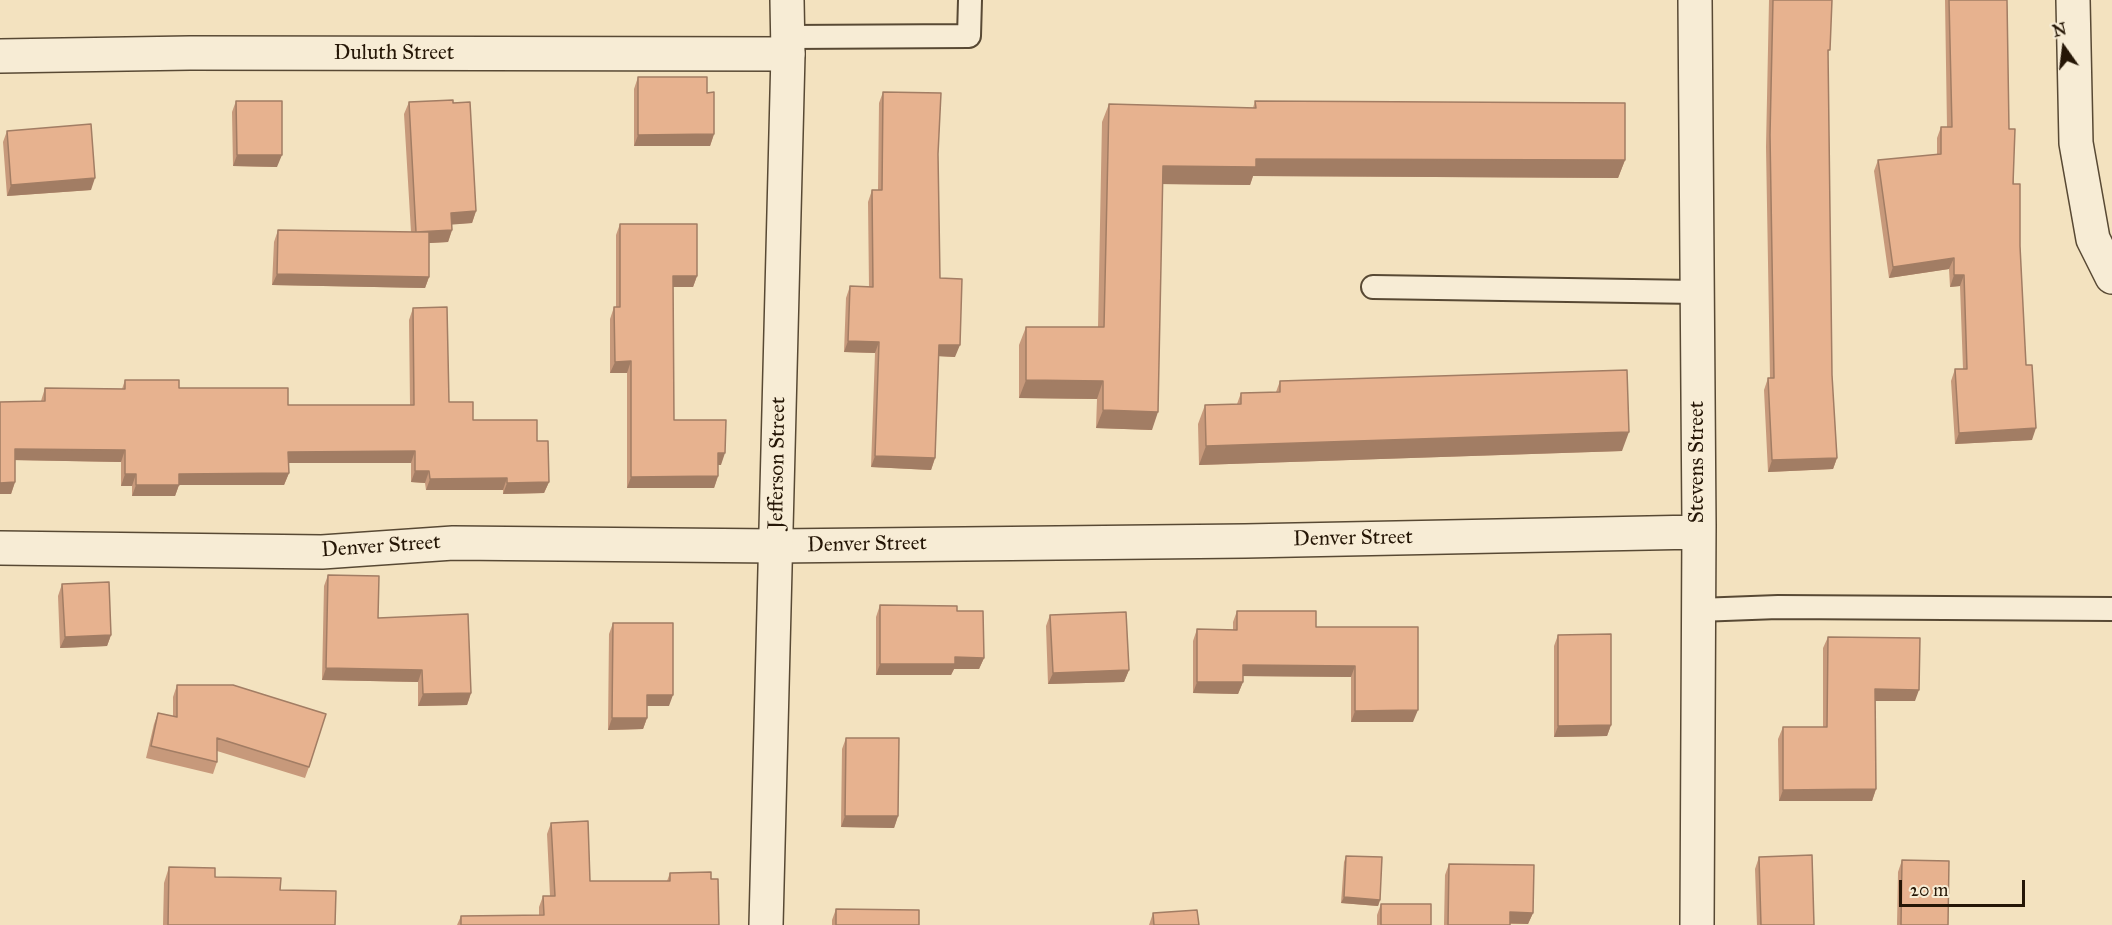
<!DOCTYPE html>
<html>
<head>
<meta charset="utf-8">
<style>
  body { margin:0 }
  #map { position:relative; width:2112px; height:925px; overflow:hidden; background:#f3e2bf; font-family:"IM FELL Great Primer",serif }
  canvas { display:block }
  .north { position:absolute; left:2034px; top:18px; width:60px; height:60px; -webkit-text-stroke:4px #f7ecd5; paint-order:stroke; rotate:346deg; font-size:16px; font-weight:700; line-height:24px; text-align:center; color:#251606 }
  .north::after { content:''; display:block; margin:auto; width:21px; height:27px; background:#251606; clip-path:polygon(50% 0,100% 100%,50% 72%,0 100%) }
  .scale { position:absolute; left:1899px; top:880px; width:126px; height:27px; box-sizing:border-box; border:3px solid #251606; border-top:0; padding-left:8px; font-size:18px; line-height:21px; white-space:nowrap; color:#251606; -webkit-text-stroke:4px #f7ecd5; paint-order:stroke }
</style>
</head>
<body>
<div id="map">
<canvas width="2112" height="925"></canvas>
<div class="north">N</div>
<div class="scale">20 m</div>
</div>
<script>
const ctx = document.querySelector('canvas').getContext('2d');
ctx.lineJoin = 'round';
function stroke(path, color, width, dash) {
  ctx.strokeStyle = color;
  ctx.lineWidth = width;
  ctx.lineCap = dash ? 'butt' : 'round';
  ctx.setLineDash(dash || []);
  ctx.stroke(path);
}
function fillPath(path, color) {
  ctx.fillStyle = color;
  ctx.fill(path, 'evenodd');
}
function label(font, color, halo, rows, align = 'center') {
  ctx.font = font + ' "IM FELL Great Primer",serif';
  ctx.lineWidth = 4.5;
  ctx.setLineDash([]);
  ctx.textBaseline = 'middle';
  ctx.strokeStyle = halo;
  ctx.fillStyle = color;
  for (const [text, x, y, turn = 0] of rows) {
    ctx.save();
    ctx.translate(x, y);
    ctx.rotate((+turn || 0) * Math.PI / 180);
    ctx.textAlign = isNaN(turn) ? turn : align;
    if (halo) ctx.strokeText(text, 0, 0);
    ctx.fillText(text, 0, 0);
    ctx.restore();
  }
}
const service = new Path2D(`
  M788,37L969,36L970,0
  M1373,287L1697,292
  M1698,610L1778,607L2112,609`);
const minor = new Path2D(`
  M1695,0L1699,525L1697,925
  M2073,0L2076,143L2093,239L2112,277
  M0,56L190,53L788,54
  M0,548L322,552L453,543L776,546L1245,541L1699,532`);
const tertiary = new Path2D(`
  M766,925L788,54L787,0`);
stroke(service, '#584934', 26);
stroke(minor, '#584934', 36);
stroke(tertiary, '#584934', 36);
stroke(service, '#f7ecd5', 22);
stroke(minor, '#f7ecd5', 33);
stroke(tertiary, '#f7ecd5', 33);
fillPath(new Path2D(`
  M1769,0H1832L1828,57L1832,375L1837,458L1833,469L1768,472L1764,390L1768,378H1770L1766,147Z
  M1945,0H2007L2009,129L2020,246L2026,365L2032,440L1955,444L1951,381L1955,369H1963L1960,286L1950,287L1949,269L1889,278L1874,171L1878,160L1937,155V138L1941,127H1947Z
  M638,77L714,134L710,146H634V89Z
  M883,92L938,154L940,278L955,357L939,356L935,458L931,470L871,467L875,353L844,352L846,298L850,286L869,287L868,202L872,190H878L879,103Z
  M236,101L277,167L233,166L232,112Z
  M1255,101L1625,160L1618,178L1253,176L1250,185L1163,184L1152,430L1096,428L1097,399L1019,398V345L1026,327H1098L1102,122L1109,104L1253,108Z
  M409,102L476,211L472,223L452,224V230L448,242L429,243V277L425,288L272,285L274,242L278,230L411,232L404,114Z
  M7,131L91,190L7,196L3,142Z
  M620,224L697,276L693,287H673L674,420L721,465H718V476L714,488H627V373H610V319L614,307H616V235Z
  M447,307L449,402H473V420H537V441H548L549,482L544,493L503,494V490H426L425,483L411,482V463H289V473L284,485H179L175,496H132V486H121V462L15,460V482L11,494H0V402L41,401L45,388L122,389L125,380H179V388H288V405H410L409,320L413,308Z
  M1280,381L1622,451L1199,465L1198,424L1205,405L1237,404L1241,393L1276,392Z
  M328,575L378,618L471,693L467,705L418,706V682L322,680L324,586Z
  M62,584L111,635L107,646L60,648L58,596Z
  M880,605L957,611L984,658L979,669H954L951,675H876V617Z
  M1237,611L1316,627L1413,722H1351V677L1243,676V682L1238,694L1193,693V641L1197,629L1233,630V622Z
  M1050,615L1129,670L1124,682L1048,684L1046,626Z
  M613,623L669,706H647V718L643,729L608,730L609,634Z
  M1558,635L1611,725L1607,736L1554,737V646Z
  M1828,637L1915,701H1875L1876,789L1872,801H1779L1778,739L1783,727H1823V648Z
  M177,685L309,767L305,778L217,751V762L213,774L146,758L154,724L158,713L173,716V697Z
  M846,738L898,816L894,828L841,827L842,749Z
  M551,823L590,881H667L670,873L711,879L719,925H457L461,916L539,915V907L543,896H550L547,834Z
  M1346,856L1380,900L1378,906L1341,903L1344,862Z
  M1759,857L1814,925H1757L1755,869Z
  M1902,860L1948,925H1897L1898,872Z
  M1449,864L1533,913L1528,924H1510V925H1444L1445,875Z
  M169,867L280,890L335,925H163L164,883Z
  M1381,904L1431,925H1377V915Z
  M836,909L919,925H832V920Z
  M1153,913L1199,925H1149Z`), '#c7997b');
fillPath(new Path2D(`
  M714,134L710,146H634L638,135Z
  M237,155H282L277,167L233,166Z
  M1256,159L1625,160L1618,178L1253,176L1250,185L1157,184L1163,166Z
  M95,178L91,190L7,196L11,185Z
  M476,211L472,223L447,225L451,213Z
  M452,230L448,242L412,244L416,232Z
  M1954,258L1949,269L1889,278L1893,267Z
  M277,274L429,277L425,288L272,285Z
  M1954,275H1964L1960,286L1950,287Z
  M673,276H697L693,287H669Z
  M848,341L879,342L875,353L844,352Z
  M939,345H960L955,357L935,356Z
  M631,361L627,373H610L615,362Z
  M1026,380L1103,381L1097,399L1019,398Z
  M1103,410L1158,412L1152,430L1096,428Z
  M2036,428L2032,440L1955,444L1959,433Z
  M1629,432L1622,451L1199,465L1206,446Z
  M15,449L125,450L121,462L10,460Z
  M415,451L411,463H284L288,452Z
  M718,453H725L721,465H714Z
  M875,456L935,458L931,470L871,467Z
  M1837,458L1833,469L1768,472L1772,460Z
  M415,471H429L425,483L411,482Z
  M289,473L284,485H179L175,496H132L136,485L179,474Z
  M125,474H136L132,486H121Z
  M718,476L714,488H627L631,477Z
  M507,478L503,490H426L430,479Z
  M15,482L11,494H0V483Z
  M549,482L544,493L503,494L507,483Z
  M111,635L107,646L60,648L65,637Z
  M955,657L984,658L979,669H954L951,675H876L880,664Z
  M1243,665L1355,666L1351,677L1238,676Z
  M326,668L422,670L418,682L322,680Z
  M1129,670L1124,682L1048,684L1053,673Z
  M1197,682H1243L1238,694L1193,693Z
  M1875,689L1919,690L1915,701H1871Z
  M471,693L467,705L418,706L423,694Z
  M647,695H673L669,706H643Z
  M1418,710L1413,722H1351L1355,711Z
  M612,718H647L643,729L608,730Z
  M1611,725L1607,736L1554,737L1558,726Z
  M1876,789L1872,801H1779L1783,790Z
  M845,816H898L894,828L841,827Z
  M1344,897L1380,900L1378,906L1341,903Z
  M1510,912L1533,913L1528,924L1506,923Z`), '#a27d64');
const building = new Path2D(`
  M1773,0H1832L1830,50H1828L1832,375L1837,458L1772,460L1768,378H1774L1770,135Z
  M1949,0H2007L2009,129H2015L2013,184H2020V246L2026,365H2032L2036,428L1959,433L1955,369H1967L1964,275H1954V258L1893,267L1878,160L1941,154V127H1952Z
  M638,77H707V93L714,92V134L638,135Z
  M883,92L941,93L938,154L940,278L962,279L960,345H939L935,458L875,456L879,342L848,341L850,286L873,287L872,190H882Z
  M453,100V103L470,102L476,211L451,213L452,230L416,232H429V277L277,274L278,230L416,232L409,102Z
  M236,101H282V155H237Z
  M1255,101L1625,103V160L1256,159V167L1163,166L1158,412L1103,410V381L1026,380V327H1104L1109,104L1256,108Z
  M91,124L95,178L11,185L7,131Z
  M620,224H697V276H673L674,420H726L725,453H718V476L631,477V361L615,362L614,307H620Z
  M447,307L449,402H473V420H537V441H548L549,482L507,483V478L430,479L429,471H415V451L288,452L289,473L179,474V485H136V474H125V450L15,449V482L0,483V402L45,401V388L125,389V380H179V388H288V405H414L413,308Z
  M1627,370L1629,432L1206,446L1205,405L1241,404V393L1280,392V381Z
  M328,575L379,576L378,618L468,614L471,693L423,694L422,670L326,668Z
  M109,582L111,635L65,637L62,584Z
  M880,605L957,606V611H983L984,658L955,657V664H880Z
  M1237,611H1316V627H1418V710L1355,711V666L1243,665V682H1197V629L1237,630Z
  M1126,612L1129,670L1053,673L1050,615Z
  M613,623H673V695H647V718H612Z
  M1611,634V725L1558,726V635Z
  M1828,637L1920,638L1919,690L1875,689L1876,789L1783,790V727H1827Z
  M177,685H233L326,714L309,767L217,738V762L151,746L158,713L177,717Z
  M846,738H899L898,816H845Z
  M588,821L590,881H670V873L711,872V879H718L719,925H461V916L544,915L543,896H555L551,823Z
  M1812,855L1814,925H1761L1759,857Z
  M1346,856L1382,857L1380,900L1344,897Z
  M1902,860L1949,861L1948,925H1901Z
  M1449,864L1534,865L1533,913L1510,912V925H1448Z
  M169,867L215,868V877L281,878L280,890L336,891L335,925H168Z
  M1381,904H1431V925H1381Z
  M836,909L919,910V925H836Z
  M1197,910L1199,925H1154L1153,913Z`);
fillPath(building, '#e7b28f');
stroke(building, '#a27d64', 1.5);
label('21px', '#251606', '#f7ecd5', [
  ["Duluth Street",394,54],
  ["Stevens Street",1698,462,-90],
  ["Jefferson Street",778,463,-89],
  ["Denver Street",1353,539,-1],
  ["Denver Street",867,545,-1],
  ["Denver Street",381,547,-4]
]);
</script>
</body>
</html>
